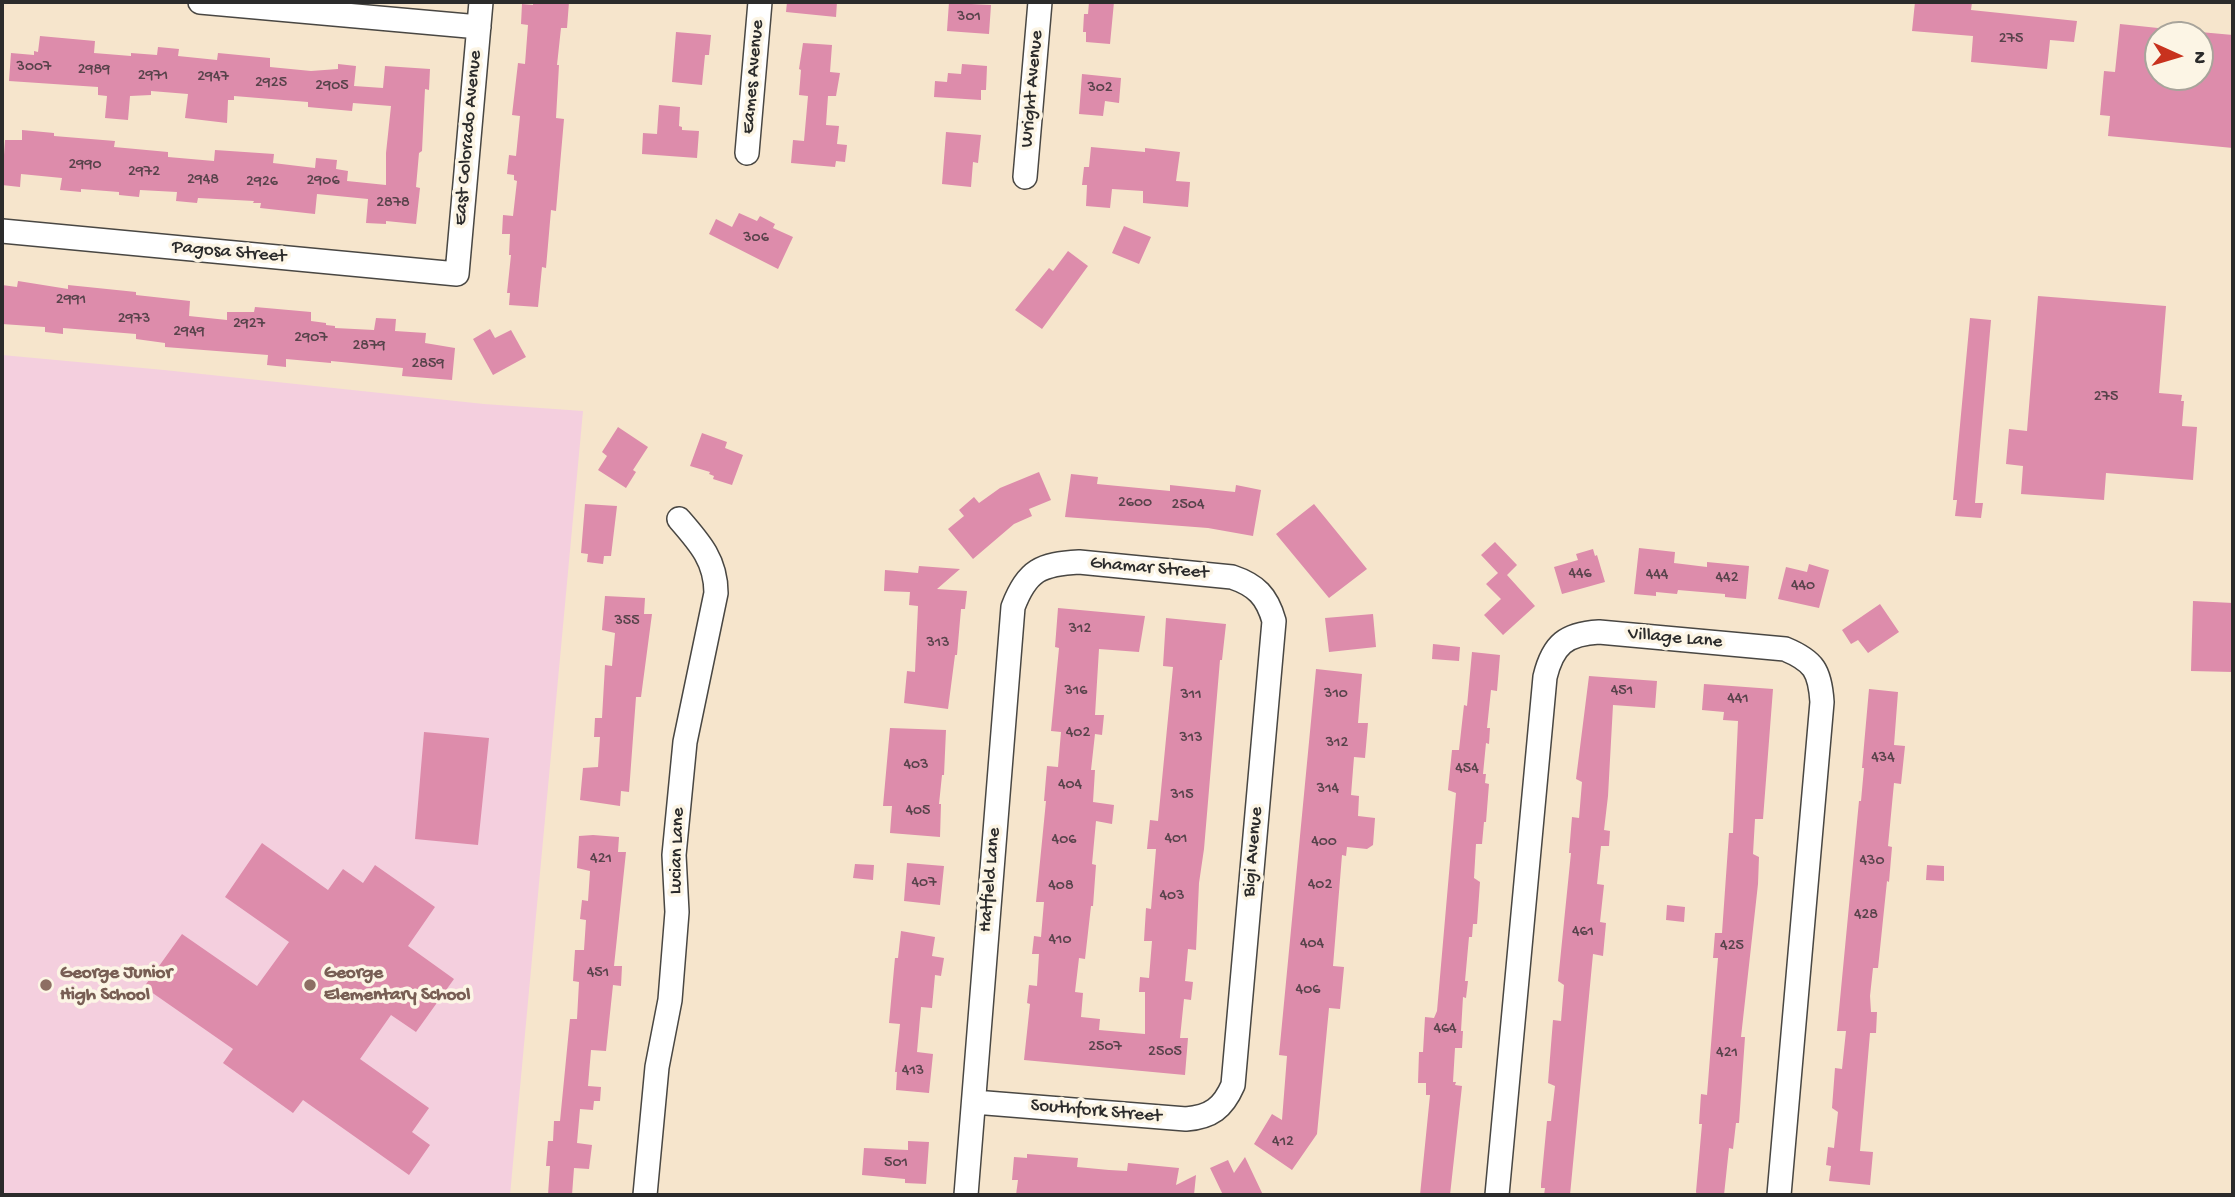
<!DOCTYPE html>
<html>
<head>
<meta charset="utf-8">
<style>
  body { margin:0 }
  #map { position:relative; width:2235px; height:1197px; overflow:hidden; background:#f6e5cc; font-family:"Gochi Hand",sans-serif }
  canvas { display:block }
  .frame { position:absolute; inset:0; border:4px solid #2b2b2b; pointer-events:none }
  .north { position:absolute; left:2144px; top:21px; width:70px; height:70px; box-sizing:border-box; background:#fcf5e5; border:2px solid #a8a49b; border-radius:50%; rotate:94deg; font-size:19px; font-weight:700; line-height:28px; text-align:center; color:#2b2b2b }
  .north::after { content:''; display:block; margin:auto; width:24px; height:32px; background:#c8321e; clip-path:polygon(50% 0,100% 100%,50% 72%,0 100%) }
</style>
</head>
<body>
<div id="map">
<canvas width="2235" height="1197"></canvas>
<div class="frame"></div>
<div class="north">N</div>
</div>
<script>
const ctx = document.querySelector('canvas').getContext('2d');
ctx.lineJoin = 'round';
function fillPath(path, color) {
  ctx.fillStyle = color;
  ctx.fill(path, 'evenodd');
}
function stroke(path, color, width, dash) {
  ctx.strokeStyle = color;
  ctx.lineWidth = width;
  ctx.lineCap = dash ? 'butt' : 'round';
  ctx.setLineDash(dash || []);
  ctx.stroke(path);
}
function label(font, color, halo, rows, align = 'center') {
  ctx.font = font + ' "Gochi Hand",sans-serif';
  ctx.lineWidth = 7;
  ctx.setLineDash([]);
  ctx.textBaseline = 'middle';
  ctx.strokeStyle = halo;
  ctx.fillStyle = color;
  for (const [text, x, y, turn = 0] of rows) {
    ctx.save();
    ctx.translate(x, y);
    ctx.rotate((+turn || 0) * Math.PI / 180);
    ctx.textAlign = isNaN(turn) ? turn : align;
    if (halo) ctx.strokeText(text, 0, 0);
    ctx.fillText(text, 0, 0);
    ctx.restore();
  }
}
fillPath(new Path2D(`
  M2,355L164,370L484,404L583,411L510,1195H2Z`), '#f4cfde');
fillPath(new Path2D(`
  M533,2H569L567,28H561L557,65H559L556,118L564,119L556,211L551,210L546,268L542,267L538,307L509,305L510,293H507L511,255H509L510,234H502L503,215L513,216L517,181L514,180V175L507,174L509,155L516,156L520,116L512,115L518,63L525,64L528,25L521,24L522,4L533,5Z
  M787,2H837L836,17L786,12Z
  M949,2H971V4L991,5L989,34L947,31Z
  M1089,2H1114L1110,44L1086,42V32H1083L1084,14H1088Z
  M1915,2H1972L1971,10L2077,21L2074,42L2050,40L2047,69L1971,62L1973,36L1912,31Z
  M2120,24L2158,28V77H2200V32L2233,35V148L2108,136L2110,116L2100,115L2104,71L2115,72Z
  M676,32L711,35L709,55H705L702,85L672,82Z
  M40,36L95,41L94,53L131,56V53L157,55L158,47L179,49L178,56L217,60L218,53L270,58V67L311,71L338,69V64L356,66L354,86L383,88L385,66L430,69L429,90L425,89L422,151L419,153L416,187L420,188L416,224L386,221V224L366,223L368,199L317,194L315,214L260,208L261,203H253L254,201L198,198L197,203L176,201L177,192L140,190L139,197L119,195V192L81,189V192L60,190L62,178L21,174L20,187L2,185L5,140H22V130L54,133V136L115,141L114,147L168,152V157L214,161L215,150L274,154L273,163L315,168L316,158L337,160L336,169L348,171L347,181L386,185V153L391,106L353,103L352,111L308,107V102L234,96V100H228L227,123L185,118L188,94L151,91V95L130,96L128,120L105,118L107,96L98,95V87L9,81L11,53L34,55V51L38,52Z
  M803,43L832,45L830,72L840,73L836,96H828L826,125L839,126L837,144L847,145L845,162L836,161L835,167L791,163L793,140L804,141L808,96L799,95L801,70L799,69Z
  M962,64L987,66L986,90H981V100L934,97L935,81L947,82L948,73L961,74Z
  M1082,74L1121,78L1119,103L1105,101L1103,116L1079,114Z
  M659,105L680,107L679,126L682,127V130L699,131L697,158L642,154L643,133L657,134Z
  M946,132L981,135L978,163L973,162L971,187L942,184Z
  M1091,147L1145,152V148L1180,152L1176,181L1190,182L1188,207L1143,203V191L1112,189L1110,208L1086,206L1087,185H1082L1084,167H1089Z
  M739,213L757,221L760,216L775,224L773,228L793,237L778,269L709,234L716,219L732,227Z
  M1124,226L1151,237L1139,264L1112,253Z
  M1068,251L1088,266L1042,329L1015,310L1049,268L1053,271Z
  M18,281L68,289V285L136,292V295L190,301L189,316L227,320V312H254L255,307L311,312V321L326,323V325L335,326V328L374,330L376,318L396,319L395,331L426,333L425,343L455,348L452,380L402,376L403,368L331,361V363L286,359V367L267,365L268,355L165,347V343L136,339V334L63,328V334L45,332V327L2,324V285L17,287Z
  M2038,296L2166,306L2159,393L2182,395L2181,401H2184L2182,426L2197,427L2193,480L2106,473L2104,500L2021,494L2023,466L2006,464L2009,429L2027,431Z
  M1970,318L1991,320L1975,503H1983L1981,518L1955,516L1957,500H1953Z
  M490,329L495,338L511,330L526,357L493,375L473,339Z
  M618,427L648,447L633,470L636,472L626,488L598,470L607,456L602,452Z
  M702,433L727,442L725,448L743,455L732,485L713,479L714,476L709,474L710,472L690,466Z
  M1039,472L1051,500L1029,509L1032,516L1014,524L973,559L948,529L964,516L959,510L974,497L979,503L1000,488Z
  M1071,474L1098,477L1097,484L1170,491V485L1235,492L1236,485L1261,490L1253,536L1208,528L1065,517Z
  M585,504L617,506L611,556H604L603,564L587,562L588,554L581,553Z
  M1314,504L1367,569L1329,598L1276,534Z
  M1495,542L1517,565L1507,575L1535,606L1503,635L1484,615L1501,599L1486,584L1498,573L1481,555Z
  M1639,548L1675,552L1674,563L1707,567V562L1749,566L1746,599L1725,597V594L1678,590L1677,594L1656,592V596L1634,594Z
  M1593,549L1595,556L1597,555L1605,582L1562,594L1554,567L1578,560L1576,554Z
  M1809,564L1829,570L1819,608L1778,599L1786,567L1807,572Z
  M919,566L960,569L937,589L967,591L965,609H961L957,655H955L948,709L904,703L907,671L915,672L918,606L909,605L910,592L884,591L885,570L918,573Z
  M605,596L645,598L644,614H652L641,697H636L629,792L621,791L620,806L580,800L583,768L598,767L600,737H594L595,718H602L605,665L612,666L615,633L602,630Z
  M2193,601L2233,603V672L2191,671Z
  M1880,604L1899,632L1868,653L1858,640L1851,644L1842,630Z
  M1058,608L1145,616L1139,652L1099,649L1095,715H1104L1102,735L1095,734L1091,770H1095L1093,802L1114,805L1112,824L1096,821L1092,864L1096,865L1093,906H1091L1085,959L1079,958L1075,992L1083,993L1081,1017L1100,1019L1099,1030L1145,1034V992H1139L1140,977L1149,978L1152,941H1144L1146,908L1151,909L1156,849H1147L1150,820L1158,821L1173,667L1163,666L1166,618L1226,624L1222,660H1220L1204,849L1199,883L1196,950L1188,949L1185,981L1193,982L1191,1000L1184,999L1180,1038H1188L1185,1075L1024,1060L1030,1004L1027,1003L1029,985L1037,986L1039,954H1032L1034,936L1041,937L1044,902H1036L1046,801H1044L1047,766L1058,767L1061,732L1051,731L1059,648L1055,647Z
  M1373,614L1376,647L1329,652L1325,618Z
  M1433,644L1460,647L1459,661L1432,659Z
  M1472,652L1500,655L1497,691L1491,690L1487,728H1490L1489,744L1486,743L1483,774H1486L1485,783L1489,784L1486,822H1484L1482,844H1476L1474,878L1480,882L1477,924H1473L1472,937H1469L1465,981H1468L1466,998L1463,997L1461,1031H1463L1462,1048H1455L1453,1082H1456L1455,1085L1462,1086L1450,1195H1420L1430,1095H1426V1083H1418L1419,1052H1423L1425,1017L1434,1018L1437,1011L1456,793L1448,790L1452,750H1459L1464,705L1467,706Z
  M1316,669L1362,674L1358,723H1368L1365,758L1354,757L1351,795L1359,796L1358,816L1375,818L1373,845L1367,849L1347,847L1346,856L1342,855L1333,966L1344,967L1340,1009L1329,1008L1317,1134L1292,1170L1254,1144L1272,1114L1282,1120L1287,1056L1279,1055Z
  M1589,676L1657,681L1655,708L1613,705L1608,796L1604,830L1610,831L1609,846H1601L1597,884L1604,885L1600,922L1606,923L1603,956L1593,954L1570,1195H1544L1545,1188H1541V1184L1547,1121H1551L1555,1086L1548,1083L1551,1045L1553,1020L1561,1021L1564,985L1558,981L1571,853H1569L1572,817L1579,818L1582,782L1576,779Z
  M1704,684L1773,689L1763,819H1755L1753,854L1759,857L1758,884L1741,1037H1745L1739,1123H1736L1733,1149L1729,1148L1724,1195H1697L1696,1192L1702,1124H1699L1701,1094L1707,1095L1715,994L1718,958H1713L1715,933H1722L1729,833H1733L1738,721L1723,720L1724,712L1702,710Z
  M1869,689L1898,692L1894,745L1905,746L1901,784L1894,783L1888,846L1892,847L1889,882L1887,881L1878,968H1873L1870,996L1871,1012H1877L1876,1033H1870L1860,1151L1873,1152L1870,1185L1829,1181L1831,1166L1826,1165L1828,1147L1834,1148L1838,1112L1832,1108L1835,1068L1842,1069L1846,1031H1837L1859,801H1861L1864,768H1862Z
  M890,728L946,730L944,775H942L939,804H941L940,837L890,833L892,806H883Z
  M424,732L489,738L478,845L415,839Z
  M593,835L619,837L618,852H626L614,966H622L621,986L613,985L606,1051L591,1050L588,1086L601,1087L600,1101H594L593,1110L580,1109L577,1143L592,1145L589,1169L574,1168L572,1195H548L550,1166H546L548,1141H553L554,1121H560L570,1019H577L579,982L573,981L575,950H584L586,920L580,919L582,900L588,901L590,871L577,868L579,836Z
  M262,843L328,890L343,869L363,883L375,865L435,907L408,946L454,979L416,1032L391,1015L360,1059L429,1108L412,1132L430,1145L409,1175L303,1100L293,1113L223,1063L233,1049L144,987L182,934L257,986L289,942L225,897Z
  M907,863L944,866L940,905L904,901Z
  M855,864L874,865L873,880L853,878Z
  M1927,865L1944,866V881L1926,880Z
  M1667,905L1685,907L1684,922L1666,920Z
  M901,931L935,937L932,956L944,958L941,976L935,975L932,1008L921,1007L917,1052L933,1054L929,1093L896,1090L897,1072H895L900,1024L889,1023L895,958H898Z
  M908,1141L929,1142L926,1184L905,1183V1179L862,1175L864,1148L908,1150Z
  M1027,1154L1078,1158L1077,1167L1109,1170L1127,1171L1128,1163L1179,1168L1176,1185L1196,1175L1194,1195H1016L1018,1180H1012L1014,1157L1027,1158Z
  M1245,1157L1263,1195H1223L1210,1168L1228,1160L1234,1173Z`), '#dd8cab');
const street = new Path2D(`
  M200,2L479,27
  M747,153L760,2
  M1025,177L1040,2
  M2,231L457,274L481,2
  M645,1195L657,1067L670,1000L677,912L674,855L685,742L716,593C716,561 700,543 679,519
  M966,1195L1013,607C1027,570 1041,564 1079,562L1232,577C1256,585 1267,596 1274,621L1233,1085C1223,1108 1211,1117 1186,1119L974,1102
  M1497,1195L1545,677C1553,644 1566,634 1599,632L1785,649C1814,661 1820,671 1822,702L1779,1195`);
stroke(street, '#494743', 26);
stroke(street, '#fff', 23);
for (const [x, y, r, color] of [
  [46,985,7,"#8d6e63"],
  [310,985,7,"#8d6e63"]
]) {
  const dot = new Path2D();
  dot.arc(x, y, r, 0, 2 * Math.PI);
  ctx.fillStyle = color;
  ctx.fill(dot);
  stroke(dot, '#fcf5e5', 2.5);
}
label('16px', '#58434b', null, [
  ["301",969,18],
  ["275",2011,40],
  ["3007",34,68],
  ["2989",94,71],
  ["2971",153,77],
  ["2947",213,78],
  ["2925",271,84],
  ["2905",332,87],
  ["302",1100,89],
  ["2990",85,166],
  ["2972",144,173],
  ["2948",203,181],
  ["2906",323,182],
  ["2926",262,183],
  ["2878",393,204],
  ["306",756,239],
  ["2991",71,301],
  ["2973",134,320],
  ["2927",249,325],
  ["2949",189,333],
  ["2907",311,339],
  ["2879",369,347],
  ["2859",428,365],
  ["275",2106,398],
  ["2600",1135,504],
  ["2504",1188,506],
  ["446",1580,575],
  ["444",1657,576],
  ["442",1727,579],
  ["440",1803,587],
  ["355",627,622],
  ["312",1080,630],
  ["313",938,644],
  ["316",1076,692],
  ["451",1622,692],
  ["310",1336,695],
  ["311",1191,696],
  ["441",1738,700],
  ["402",1078,734],
  ["313",1191,739],
  ["312",1337,744],
  ["434",1883,759],
  ["403",916,766],
  ["454",1467,770],
  ["404",1070,786],
  ["314",1328,790],
  ["315",1182,796],
  ["405",918,812],
  ["401",1176,840],
  ["406",1064,841],
  ["400",1324,843],
  ["421",601,860],
  ["430",1872,862],
  ["407",924,884],
  ["402",1320,886],
  ["408",1061,887],
  ["403",1172,897],
  ["428",1866,916],
  ["461",1583,933],
  ["410",1060,941],
  ["404",1312,945],
  ["425",1732,947],
  ["451",598,974],
  ["406",1308,991],
  ["464",1445,1030],
  ["2507",1105,1048],
  ["2505",1165,1053],
  ["421",1727,1054],
  ["413",913,1072],
  ["412",1283,1143],
  ["501",896,1164]
]);
label('19px', '#2b2b2b', '#fcf5e5', [
  ["Eames Avenue",754,77,-85],
  ["Wright Avenue",1033,89,-85],
  ["East Colorado Avenue",469,138,-85],
  ["Pagosa Street",229,253,5],
  ["Ghamar Street",1149,569,5],
  ["Village Lane",1675,639,5],
  ["Lucian Lane",678,851,-88],
  ["Bigi Avenue",1254,852,-85],
  ["Hatfield Lane",991,880,-85],
  ["Southfork Street",1096,1112,5]
]);
label('bold 19px', '#785e54', '#fcf5e5', [
  ["George Junior",60,974],
  ["High School",60,996],
  ["George",324,974],
  ["Elementary School",324,996]
], 'left');
</script>
</body>
</html>
